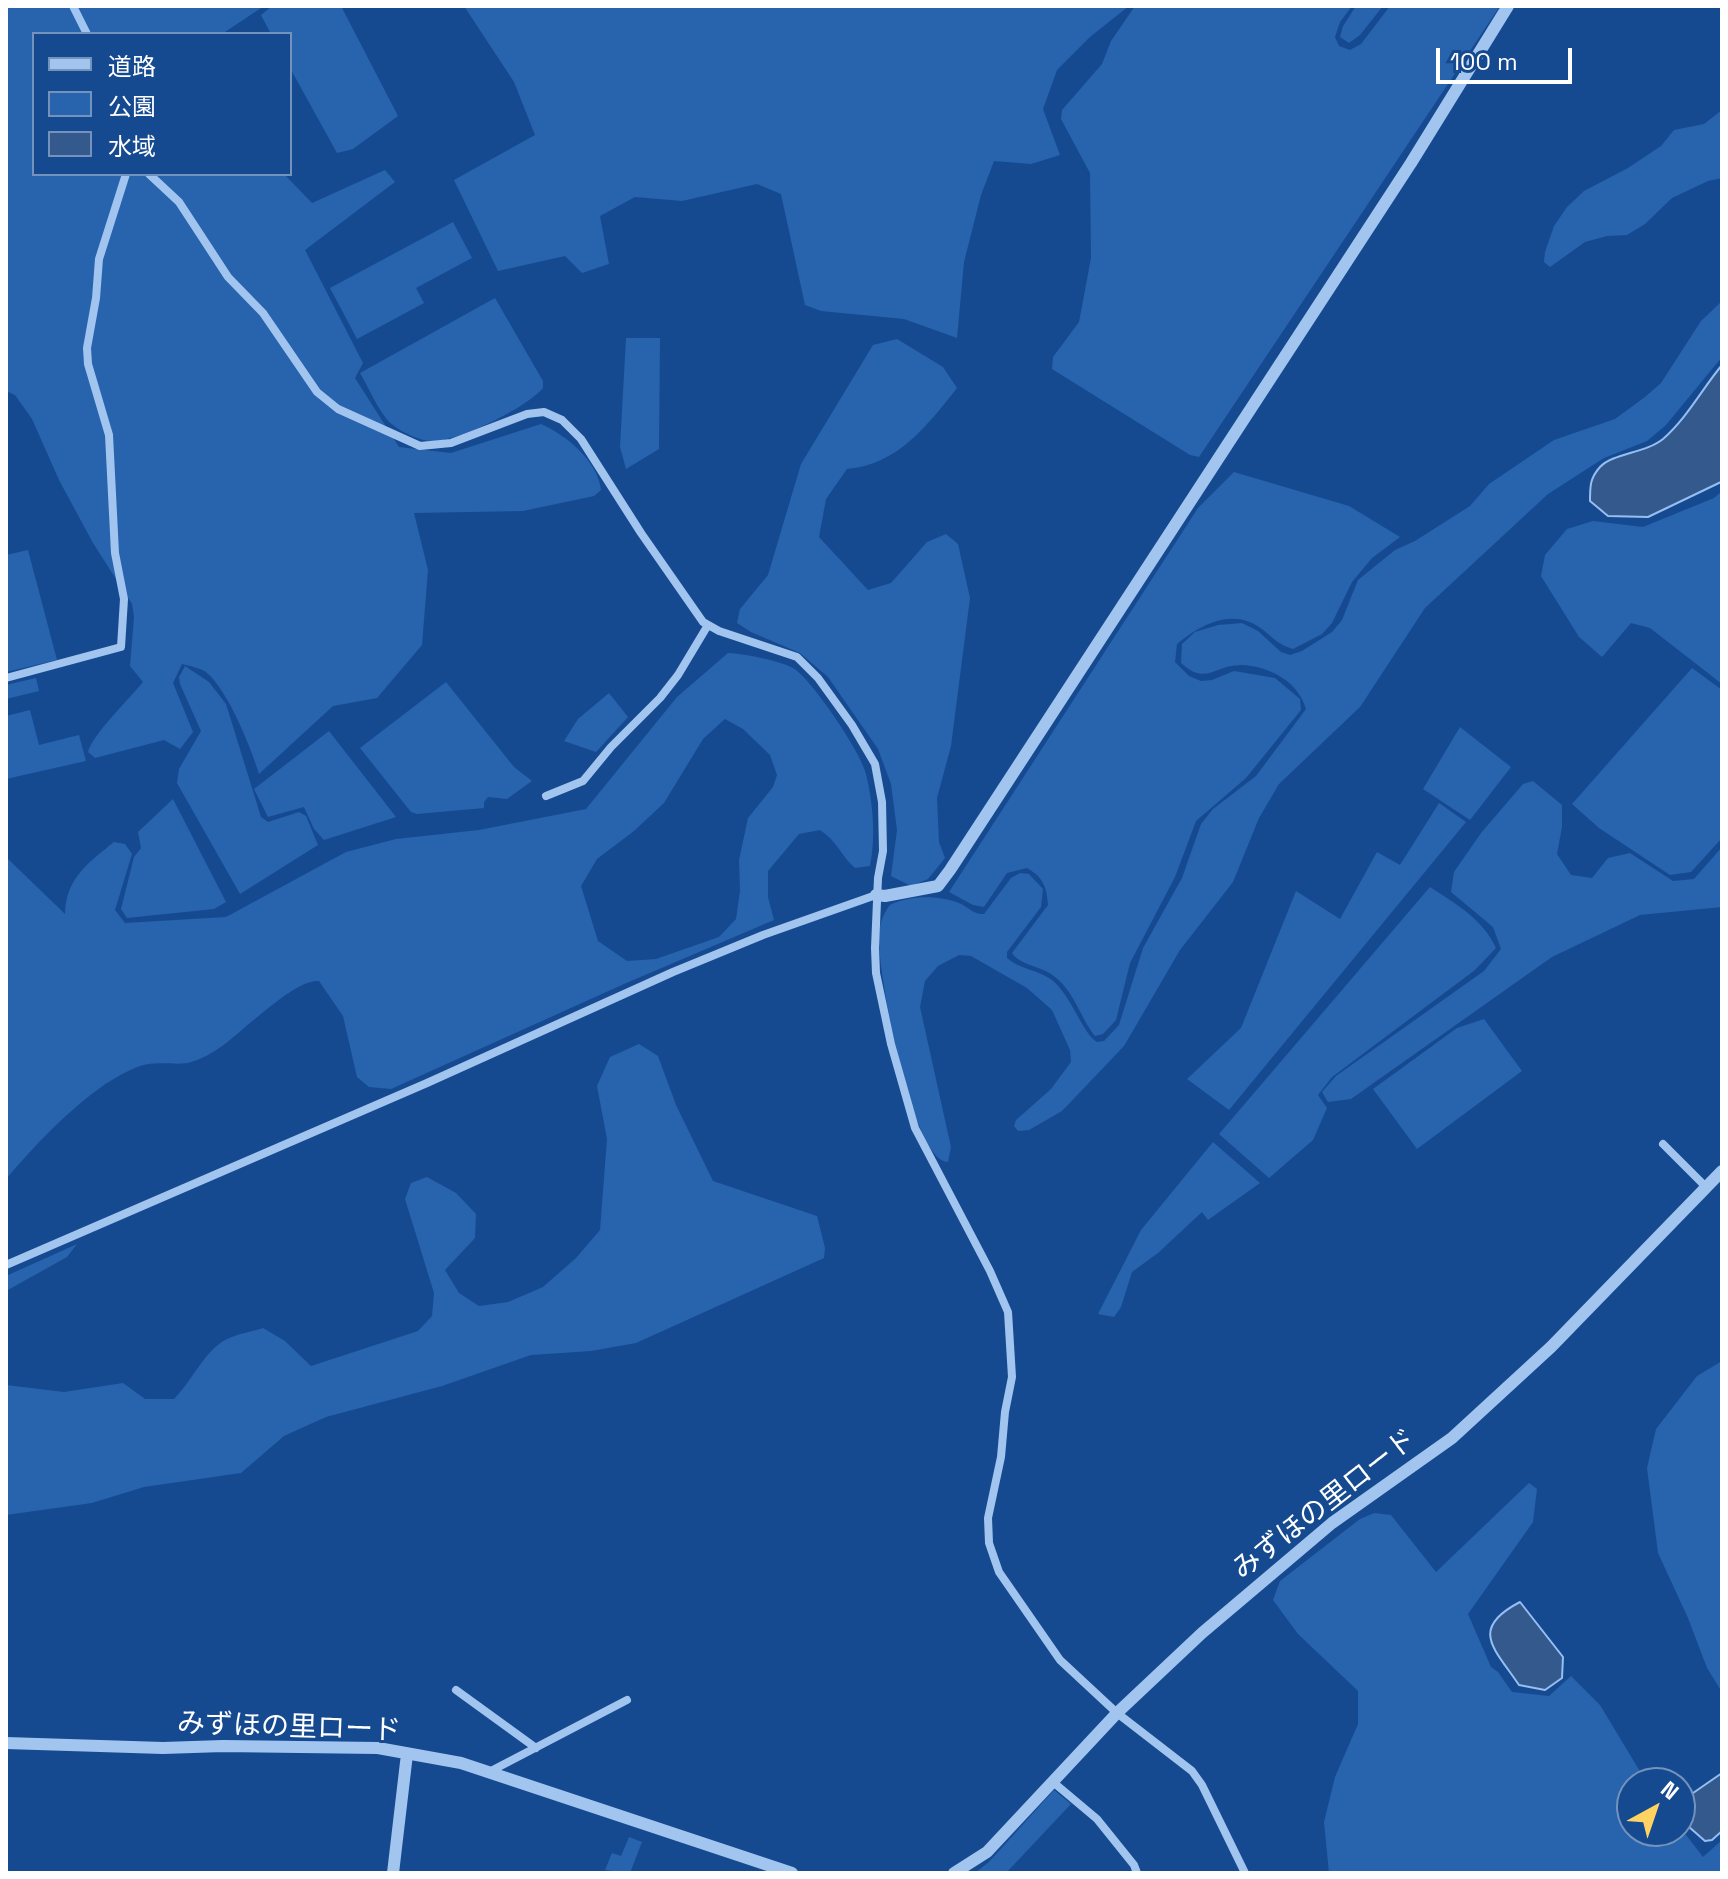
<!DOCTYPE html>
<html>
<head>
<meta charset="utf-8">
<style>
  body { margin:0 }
  #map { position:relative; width:1728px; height:1879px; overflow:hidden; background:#164a90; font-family:"Space Grotesk","Noto Sans JP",sans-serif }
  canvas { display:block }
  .frame { position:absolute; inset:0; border:8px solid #fff; pointer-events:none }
  .legend { position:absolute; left:32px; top:32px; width:260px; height:144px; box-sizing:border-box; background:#164a90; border:2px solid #7392bc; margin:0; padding:10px 14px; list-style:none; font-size:24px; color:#fff }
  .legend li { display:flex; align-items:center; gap:16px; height:40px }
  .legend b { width:40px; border:2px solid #7392bc }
  .north { position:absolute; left:1616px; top:1767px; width:80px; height:80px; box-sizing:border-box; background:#164a90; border:2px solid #7392bc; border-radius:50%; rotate:40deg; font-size:22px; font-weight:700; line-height:32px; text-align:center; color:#fff }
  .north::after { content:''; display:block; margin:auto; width:28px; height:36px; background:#ffd361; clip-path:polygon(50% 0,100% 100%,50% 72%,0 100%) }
  .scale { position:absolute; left:1436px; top:48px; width:136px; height:36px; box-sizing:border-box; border:4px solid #fff; border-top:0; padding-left:10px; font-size:24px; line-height:28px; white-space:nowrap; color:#fff; -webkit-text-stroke:6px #164a90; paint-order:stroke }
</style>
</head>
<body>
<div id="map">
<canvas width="1728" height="1879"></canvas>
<div class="frame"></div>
<ul class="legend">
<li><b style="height:10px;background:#a2c5f0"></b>道路</li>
<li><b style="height:22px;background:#2863ae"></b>公園</li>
<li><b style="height:22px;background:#345a8d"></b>水域</li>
</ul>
<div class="north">N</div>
<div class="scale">100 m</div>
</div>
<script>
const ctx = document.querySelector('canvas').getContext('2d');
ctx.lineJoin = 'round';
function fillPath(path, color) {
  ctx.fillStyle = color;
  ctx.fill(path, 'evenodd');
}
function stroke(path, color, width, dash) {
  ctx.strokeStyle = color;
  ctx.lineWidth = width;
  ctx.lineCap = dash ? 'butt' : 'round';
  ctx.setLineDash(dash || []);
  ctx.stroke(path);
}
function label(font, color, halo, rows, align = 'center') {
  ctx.font = font + ' "Space Grotesk","Noto Sans JP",sans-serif';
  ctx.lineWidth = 6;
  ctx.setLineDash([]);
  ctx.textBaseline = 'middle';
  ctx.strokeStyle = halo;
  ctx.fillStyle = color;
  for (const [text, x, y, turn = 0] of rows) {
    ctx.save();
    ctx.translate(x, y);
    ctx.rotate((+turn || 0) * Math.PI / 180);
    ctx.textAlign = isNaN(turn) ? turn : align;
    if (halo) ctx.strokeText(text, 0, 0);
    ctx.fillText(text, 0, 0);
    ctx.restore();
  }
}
fillPath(new Path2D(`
  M6,6H264L222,34H34V174H284L312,203L385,170L395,182L305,250L363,363L355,378L399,447L451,453L541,424C566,435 598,461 601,490L594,496L523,511L414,513L428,570L422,645L377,698L333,706L259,774C251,748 228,690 206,672C200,668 189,666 182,664L173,683L193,732L180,749L164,740L95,758L88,752C92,735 130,698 143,682L130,666L134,617L132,604L93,543L59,480L32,419L15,395L6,391Z
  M272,6H341L398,116L353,149L337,153L290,68V34H271L261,15Z
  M464,6H1129L1090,37L1057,70L1043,109L1060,155L1031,164L994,161L981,195L964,262L957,338L904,319L821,311L805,305L781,194L757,184L682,201L635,197L600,216L609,264L582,273L565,256L498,271L454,180L535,135L514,82Z
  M1135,6H1352L1340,22L1335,37L1339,46L1350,50L1361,44L1390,6H1500L1199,457L1190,455L1052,369L1053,357L1079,322L1091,258L1090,173L1061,119L1062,110L1102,64L1111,41Z
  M1356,6H1383L1360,35L1349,43L1340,37L1343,26Z
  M1722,110V178L1708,181L1672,198L1645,224L1627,235L1607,236L1585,242L1550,267L1544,262L1545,252L1554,226L1567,207L1584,191L1628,168L1661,146L1674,130L1704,124Z
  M453,222L472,258L416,288L424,303L357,339L330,288Z
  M495,298L543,381V388C526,408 459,441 433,441C420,441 403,433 393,425C381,417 368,386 360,373Z
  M1722,301V357L1666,425L1647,441L1604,458L1548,494L1425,608L1360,707L1279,784L1259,818L1233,882L1180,950L1124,1046L1062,1111L1029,1130L1018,1131L1014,1126L1016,1120L1051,1089L1071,1062L1070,1050L1052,1010L1027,988L971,956L959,955L938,966L925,981L920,1007L951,1147L948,1162C912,1162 878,972 879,939C879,926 882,915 890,905C911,895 940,895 961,904C969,908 975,915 984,914L1011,878L1020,873L1029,874L1043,889L1041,907L1007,952V958C1019,969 1039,970 1052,980C1072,996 1082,1033 1097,1042L1104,1041L1119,1025L1143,948L1182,878L1201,824L1213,809L1256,776L1306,709C1298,681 1269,666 1241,665C1214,665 1206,686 1181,663L1182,644L1195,632L1218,625L1242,623L1258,631L1281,652L1290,655L1302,651L1332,632L1342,620L1358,580L1395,550L1415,541L1470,506L1489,484L1554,440L1615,419L1645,397L1661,383L1701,321Z
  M626,338H660L659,449L626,469L620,447Z
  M897,339L943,367L957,388C927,426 897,465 847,469L826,499L819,537L868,590L891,583L927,542L946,534L958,544L970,598L951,746L937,798L939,842L945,858L928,879L911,886L891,876L897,830L891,784L878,749L828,677L800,653L751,632L737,623L740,609L768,575L801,464L873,345Z
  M1234,472L1349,506L1400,537L1372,558L1352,582L1332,623L1322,634L1293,649C1279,645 1273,638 1262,629C1233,607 1201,624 1177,644L1175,662L1189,676L1201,681L1212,680L1234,671L1275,678L1300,699L1301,710L1246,778L1196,821L1175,877L1130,963L1116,1020L1103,1034L1095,1036C1079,1016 1074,989 1051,974C1039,966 1020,965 1012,953L1048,905C1047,887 1043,877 1027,868L1007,873L984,907L973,905L949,892L1198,508Z
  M1722,491V684L1650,628L1631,623L1602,657L1579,637L1541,576L1545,555L1567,529L1593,521L1643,527L1714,498Z
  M28,550L57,660L6,672V555Z
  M728,653C745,654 778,660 793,668C811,678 862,754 866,774C873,803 876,837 870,866L855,868C840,855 839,843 820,830L799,834L768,871V897L774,920L624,984L391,1089L369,1087L357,1077L343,1016L319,981C293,978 238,1038 213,1052C183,1070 179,1061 149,1064C136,1065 115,1078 104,1085C67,1111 35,1145 6,1179V857L65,914C66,878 88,863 114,842L125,844L132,854L115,910L125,923L226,917L346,852L396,839L479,830L586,809L677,697ZM725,719L743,729L770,755L777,775L773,787L748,818L739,860L740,891L736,919L719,937L656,959L627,961L598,941L581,886L597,859L634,831L664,803L703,739Z
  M185,666L209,682L226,704L261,817L268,822L299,812L306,816L318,845L240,894L177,783L179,769L201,731L180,684L179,677Z
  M1692,668L1722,690V838L1691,872L1670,875L1599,828L1572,804Z
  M36,678L39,691L6,699V685Z
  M446,682L514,767L532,781L507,799L488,797L484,802V808L417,814L411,812L360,748Z
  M609,693L628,717L596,752L564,741L578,719Z
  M30,710L39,745L79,735L86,761L6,779V716Z
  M1460,727L1511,767L1470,820L1423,789Z
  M329,731L396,817L324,840L314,829L304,807L268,817L254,789Z
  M1533,781L1562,805V827L1557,854L1571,875L1592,878L1608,858L1630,853L1673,881L1694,879L1722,847V907L1640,915L1552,957L1351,1099L1328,1102L1322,1092L1336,1076L1484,971L1501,949L1493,927L1451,892L1454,872L1481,833L1523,784Z
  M173,799L226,902L214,909L127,918L121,909L134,857L141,848L138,832Z
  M1439,803L1466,822L1229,1110L1187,1079L1241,1028L1296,891L1340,919L1377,852L1400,865Z
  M1430,887C1456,904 1483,919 1496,948L1475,970L1332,1077L1318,1095L1327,1108L1313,1140L1269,1178L1219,1134Z
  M1484,1019L1522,1071L1417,1149L1373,1089L1457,1028Z
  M639,1044L658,1056L676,1105L713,1181L817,1216L825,1248L824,1258L636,1343L591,1351L531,1355L442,1386L326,1417L284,1436L241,1473L144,1487L92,1503L6,1515V1385L64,1392L123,1383L145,1399H174C192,1381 203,1353 225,1340C236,1334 251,1332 263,1328L285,1341L311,1366L418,1331L432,1316L434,1293L405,1199L411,1183L427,1177L456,1193L476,1214L475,1238L445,1270L459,1293L479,1306L508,1302L543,1287L576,1258L600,1230L607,1139L597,1086L610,1057Z
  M1213,1142L1260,1183L1208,1220L1202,1212L1158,1253L1132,1272L1121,1307L1114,1317L1098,1314L1141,1230Z
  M77,1244L67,1257L6,1291V1276Z
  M1722,1361V1692L1707,1668L1688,1618L1658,1553L1647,1468L1656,1429L1697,1376Z
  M1529,1483L1537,1489L1533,1522L1468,1614L1491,1667L1498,1672L1512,1692L1549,1696L1571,1676L1600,1705L1647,1783H1632V1831H1680V1827L1703,1857L1722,1840V1873H1329L1324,1822L1335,1777L1358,1724V1691L1298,1634L1273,1600L1280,1581L1360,1519L1374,1513L1391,1515L1436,1572Z
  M1054,1790L1071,1804L1006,1873H975L989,1862Z
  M629,1837L642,1842L630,1873L605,1870L612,1853L621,1856Z`), '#2863ae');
const water = new Path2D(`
  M1722,365L1721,482L1648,517L1608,516L1590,501C1590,486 1590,478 1600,467C1613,453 1646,453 1663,439C1687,418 1702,389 1722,365Z
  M1520,1602L1563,1657L1562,1678L1545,1690L1519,1685C1495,1649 1468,1629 1520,1602Z
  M1722,1773V1831L1712,1840L1705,1841L1680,1819V1802Z`);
fillPath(water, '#345a8d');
stroke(water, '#95bff3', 2);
stroke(new Path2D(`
  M73,6L87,34
  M149,174L179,202L228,277L263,313L317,392L338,409L420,446L451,443L527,414L544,412L562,420L581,439L641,533L703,622L719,631L797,657L818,678L852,725L875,764L882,802L883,851L878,878L875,948L876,973L891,1044L915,1128L990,1271L1008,1312L1012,1377L1005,1412L1001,1457L988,1518L989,1543L999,1572L1060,1660L1117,1713L1192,1771L1202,1785L1245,1873
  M6,678L121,647L124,599L115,553L109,435L88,364L87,348L96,298L99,259L126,174
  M546,796L583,781L611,747L660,698L678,675L708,625
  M1663,1144L1706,1187
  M6,1265L427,1083L673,972L763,935L876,895
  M456,1690L536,1748
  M489,1772L627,1700
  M1053,1782L1097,1819L1134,1865L1137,1873`), '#a2c5f0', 8);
stroke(new Path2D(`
  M876,895L885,896L938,886L950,870L1411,163L1508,6
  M6,1743L163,1748L223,1746L378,1748L461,1763L792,1873
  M393,1873L407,1754
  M954,1873L987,1852L1117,1713L1202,1633L1332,1523L1452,1438L1551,1347L1722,1171`), '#a2c5f0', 12);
label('28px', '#fff', '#164a90', [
  ["みずほの里ロード",1325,1505,-38],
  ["みずほの里ロード",289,1728,2]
]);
</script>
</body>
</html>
